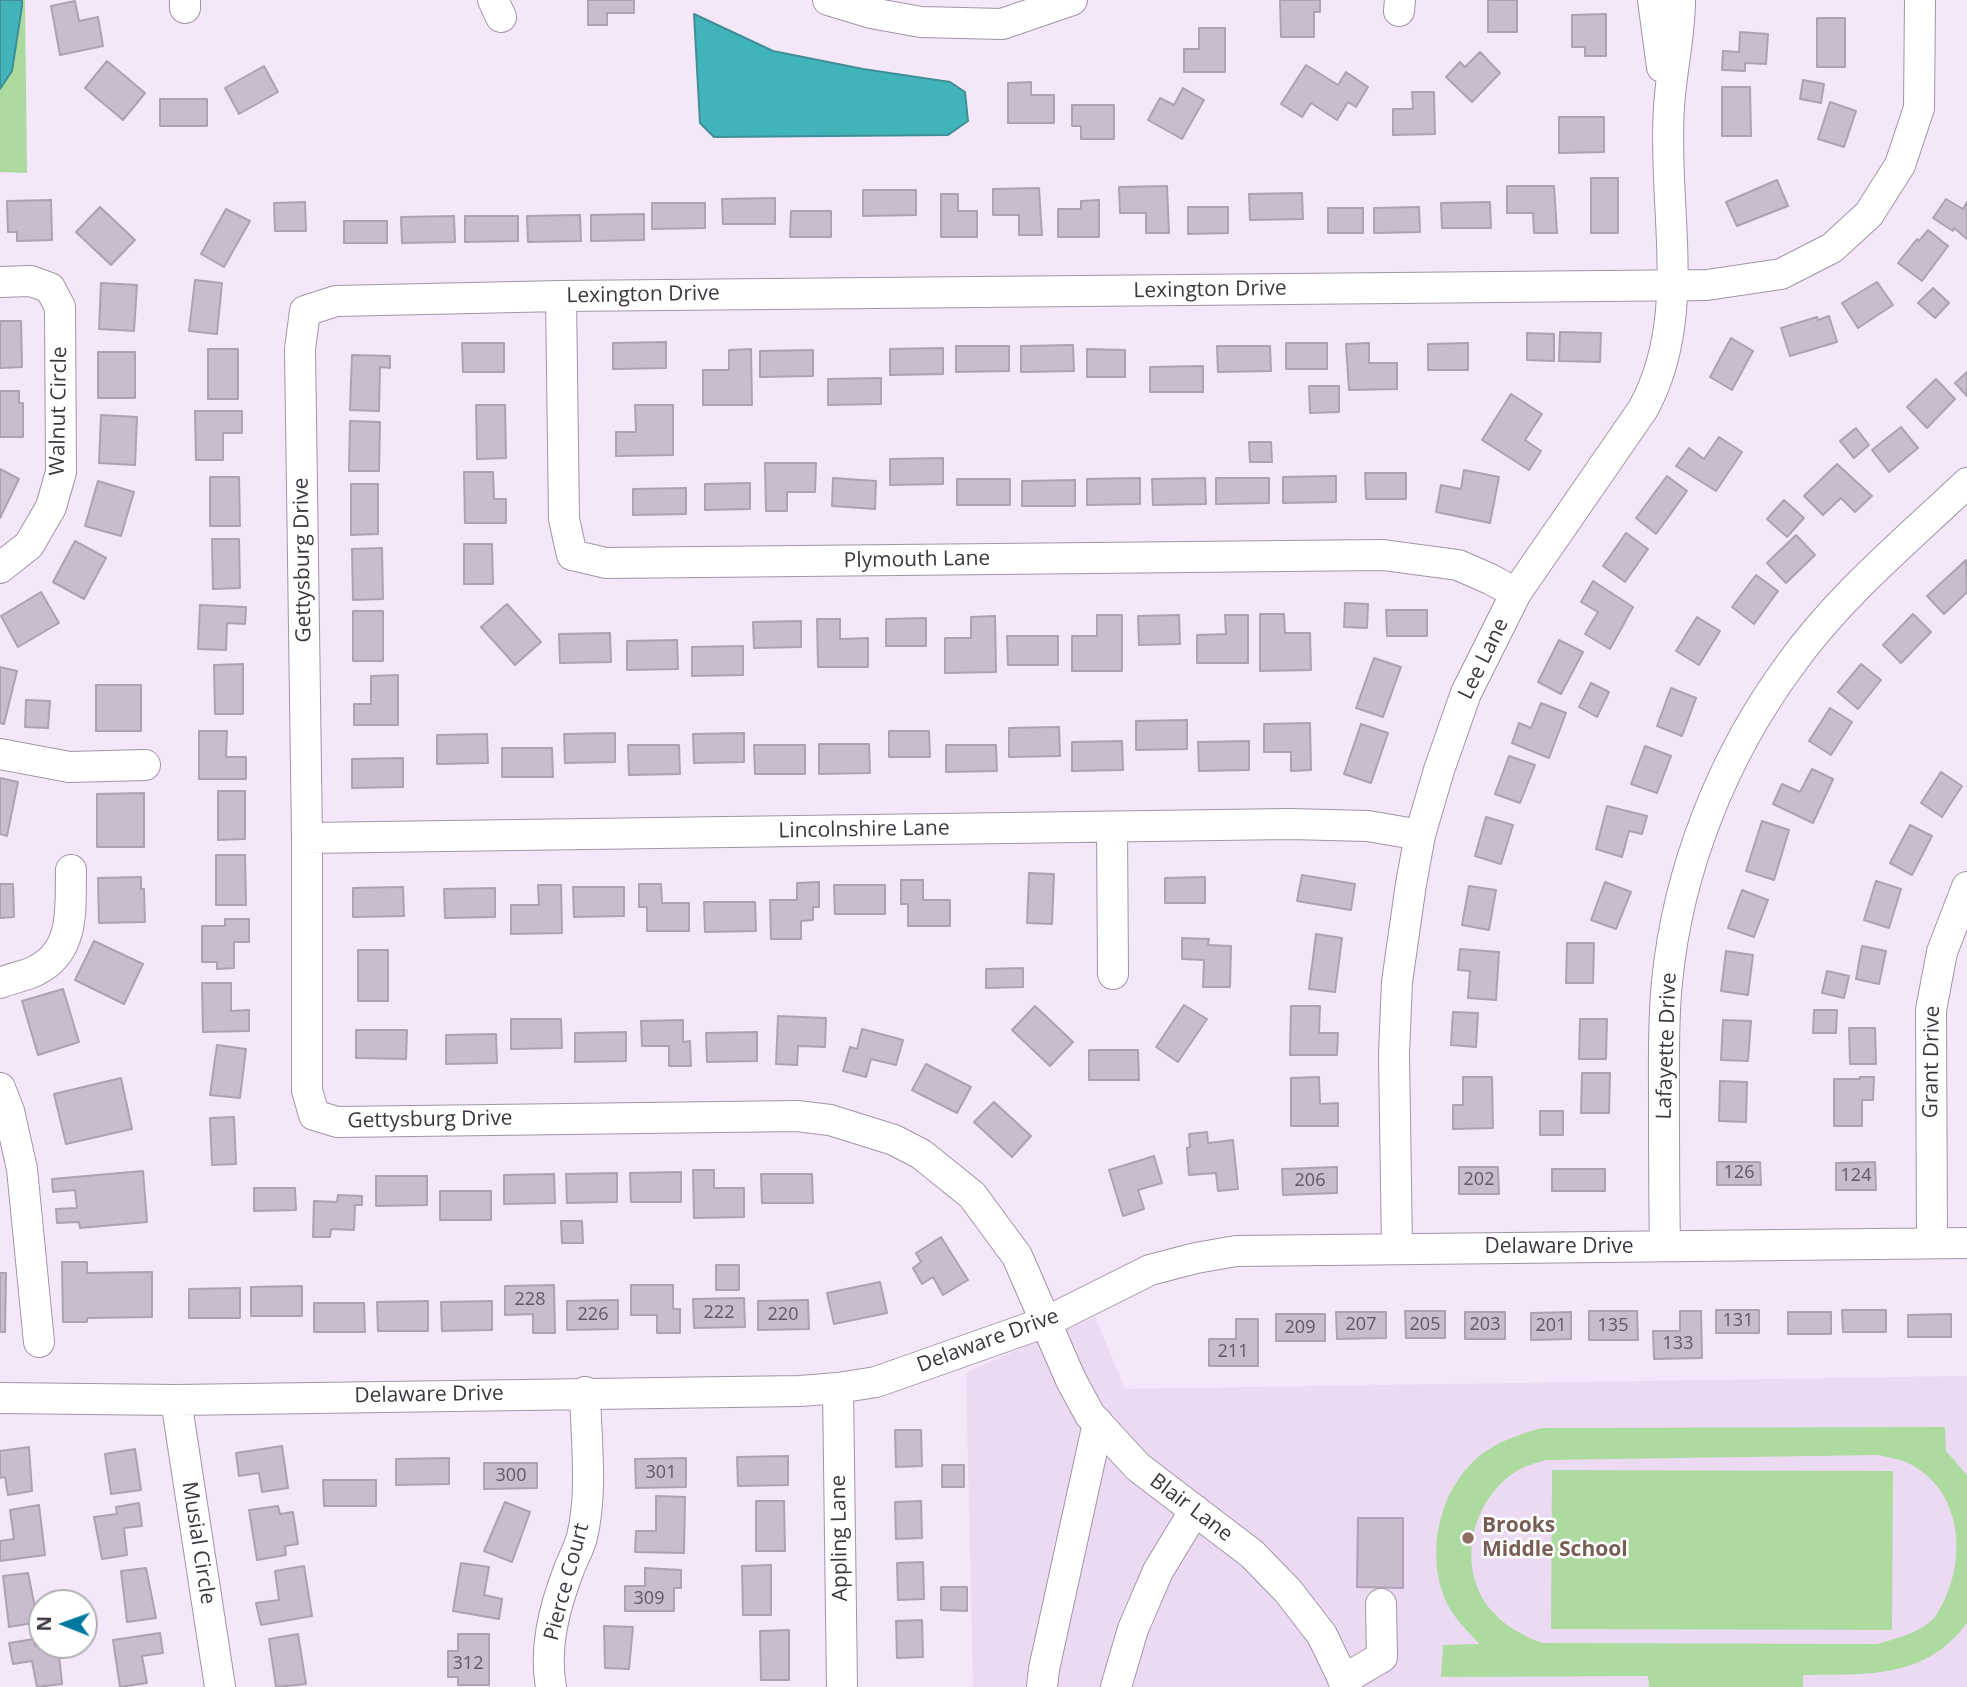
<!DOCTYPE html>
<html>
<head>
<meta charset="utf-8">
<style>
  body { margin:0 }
  #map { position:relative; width:1967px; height:1687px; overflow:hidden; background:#f4e7fa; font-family:"Open Sans",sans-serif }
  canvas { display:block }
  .north { position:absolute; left:28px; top:1589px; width:70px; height:70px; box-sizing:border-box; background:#fff; border:2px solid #b1afb2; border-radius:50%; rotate:271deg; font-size:19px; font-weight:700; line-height:28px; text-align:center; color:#3d383f }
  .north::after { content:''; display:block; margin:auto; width:24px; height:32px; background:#0278a1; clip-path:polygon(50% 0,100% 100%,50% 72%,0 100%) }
</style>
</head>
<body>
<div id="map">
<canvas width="1967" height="1687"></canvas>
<div class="north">N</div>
</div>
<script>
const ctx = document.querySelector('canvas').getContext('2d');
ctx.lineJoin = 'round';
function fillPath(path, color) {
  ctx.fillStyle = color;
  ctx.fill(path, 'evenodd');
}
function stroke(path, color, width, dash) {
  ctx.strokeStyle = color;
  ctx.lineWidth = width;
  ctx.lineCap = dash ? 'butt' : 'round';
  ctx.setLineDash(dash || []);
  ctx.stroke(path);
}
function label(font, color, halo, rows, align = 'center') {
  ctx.font = font + ' "Open Sans",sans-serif';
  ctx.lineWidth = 5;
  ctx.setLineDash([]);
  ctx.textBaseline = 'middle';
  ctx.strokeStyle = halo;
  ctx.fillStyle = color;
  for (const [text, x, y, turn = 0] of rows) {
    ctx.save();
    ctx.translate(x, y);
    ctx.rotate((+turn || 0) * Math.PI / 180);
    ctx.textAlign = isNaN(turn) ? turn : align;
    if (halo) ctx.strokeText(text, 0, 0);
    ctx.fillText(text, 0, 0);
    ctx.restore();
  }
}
fillPath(new Path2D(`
  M1095,1317L1125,1389L1967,1376V1687H973L966,1372Z`), '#ecdaf3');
fillPath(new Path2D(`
  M0,0H25L27,173L0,172Z
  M1945,1427L1946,1451L1967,1475V1623C1925,1680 1866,1674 1803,1675V1687H1649L1648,1676L1441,1677L1443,1645L1479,1644C1471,1634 1461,1625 1454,1615C1424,1571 1434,1502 1470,1465C1489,1444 1515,1436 1541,1428ZM1879,1455C1889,1458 1901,1459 1910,1464C1967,1494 1967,1570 1935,1617C1920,1633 1898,1638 1877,1644L1542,1643C1522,1635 1506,1627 1492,1611C1455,1569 1471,1501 1515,1472C1524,1466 1536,1463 1546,1460Z
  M1552,1470L1893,1471L1892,1630L1551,1629Z`), '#addb9f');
const water = new Path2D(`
  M0,0H22V6L12,71L0,89Z
  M694,14L773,51L863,69L950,82L965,92L968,121L948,135L714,137L700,123Z`);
fillPath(water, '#41b3bb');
stroke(water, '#408e96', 2);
const building = new Path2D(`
  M588,0H634V13H607V25H588Z
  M1280,0H1320V12H1314V37H1281Z
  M1488,0H1517V32H1488Z
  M75,1L79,21L98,17L103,46L60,55L51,6Z
  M1606,14V56H1585V47H1572V15Z
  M1817,18H1845V67H1817Z
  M1199,28H1225V72H1184V49H1199Z
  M1740,32L1768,34L1766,64L1745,63V71L1722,70L1723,51L1739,52Z
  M1480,52L1500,73L1472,102L1446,77L1460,62L1465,67Z
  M107,61L145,93L123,120L85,88Z
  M1306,65L1338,85L1346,72L1368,87L1356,107L1348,102L1337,120L1311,103L1302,117L1281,104Z
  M264,66L278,92L239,114L225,88Z
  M1803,80L1824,84L1821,103L1800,99Z
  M1031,82V95H1054V123H1008V83Z
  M1722,87H1750L1751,136H1722Z
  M1183,88L1204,100L1182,139L1148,120L1160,98L1174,105Z
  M1412,92H1434L1435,134L1393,135V109H1413Z
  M160,99H207V126H160Z
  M1830,102L1856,111L1844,147L1818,139Z
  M1072,105H1114V139H1081V126H1072Z
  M1559,117H1604V152L1559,153Z
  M1591,178H1618V233H1591Z
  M1777,180L1788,206L1737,226L1726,202Z
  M1167,186L1169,233H1146V213H1120L1119,187Z
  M1507,186H1554L1557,233H1534L1533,213H1507Z
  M1039,188L1042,235H1019V215H993V189Z
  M863,190H916V215L863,216Z
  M1302,193L1303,219L1250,220L1249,194Z
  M941,194H958V211H977V237H941Z
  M775,198V224H723L722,199Z
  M1946,199L1963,209L1967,202V239L1954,228L1953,231L1933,218Z
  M51,200L52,240L17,241V232H8L7,201Z
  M1099,200V237H1058V209H1081V201Z
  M305,202L306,231H275L274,203Z
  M1490,202L1491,228H1442L1441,203Z
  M652,203H705V228L652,229Z
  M100,207L135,240L111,265L76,232Z
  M1188,207H1228V233L1188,234Z
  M1419,207L1420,232L1374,233V208Z
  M1328,208H1363V233H1328Z
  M226,209L250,221L224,267L201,254Z
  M791,211H831V237H790Z
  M644,214V240L591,241V215Z
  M580,215L581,241L528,242L527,216Z
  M454,216L455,242L402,243L401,217Z
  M465,216H518V241L465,242Z
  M344,221H387V243H344Z
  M1928,230L1948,246L1922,281L1898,263L1917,239L1919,241Z
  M195,280L222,283L217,334L189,331Z
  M1877,282L1893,305L1858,328L1842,303Z
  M101,283L137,285L134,331L99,329Z
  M1933,288L1949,303L1935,318L1918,303Z
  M1829,316L1837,342L1790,356L1781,328L1817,317L1818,320Z
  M0,321H21L22,367L0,368Z
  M1560,332L1601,333L1600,362L1559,361Z
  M1527,333L1554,334V361L1527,360Z
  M1731,338L1753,351L1732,390L1710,377Z
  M666,342V368L613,369V343Z
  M462,343H504V372H463Z
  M1286,343H1327V369H1286Z
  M1369,343V363H1397V389L1349,390L1346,344Z
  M1468,343V370H1428V344Z
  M1073,345L1074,371L1021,372V346Z
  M956,346H1009V371L956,372Z
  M1217,346H1270L1271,371L1218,372Z
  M943,348V374L890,375V349Z
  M208,349H238V399H208Z
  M751,349L752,405H703V370H729V350Z
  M1087,349L1125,350V377H1087Z
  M813,350V376L760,377V351Z
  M98,352H135V398H98Z
  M352,355L390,356V368L380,367L379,411L350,410Z
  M1203,366V392H1150V367Z
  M1967,372V396L1955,383Z
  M881,378V404L828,405V379Z
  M1936,379L1955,399L1927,428L1907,407Z
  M1309,386H1339V412L1310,413Z
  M0,391H19V403H23V437H0Z
  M1511,394L1542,414L1525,440L1541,451L1529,470L1482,440Z
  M476,405H505L506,458L477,459Z
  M635,405H673V455L616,456V432H636Z
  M195,411H242V433H223V460H196Z
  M101,415L137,417L135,465L99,463Z
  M350,421L380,422L379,471H349Z
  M1901,427L1918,448L1889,472L1872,450Z
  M1856,428L1869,445L1854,458L1840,441Z
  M1719,437L1742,452L1716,491L1676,466L1689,448L1704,459Z
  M1249,442H1271L1272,462H1250Z
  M943,458V484L890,485V459Z
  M765,463H816L815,492H787V511H766Z
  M1837,464L1872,496L1855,512L1841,498L1823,515L1804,496Z
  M0,469L19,479L0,518Z
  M1464,470L1499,477L1490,523L1436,512L1441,485L1461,489Z
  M464,472H493L494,499H506V523H465Z
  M1365,473H1406V499H1366Z
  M1336,476V502L1283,503V477Z
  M1667,476L1687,491L1656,534L1636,518Z
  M210,477H239L240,526H210Z
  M833,478L876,481L875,509L832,506Z
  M1140,478V504L1087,505V479Z
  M1205,478L1206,504L1153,505L1152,479Z
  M1216,478H1269V503L1216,504Z
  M957,479H1010V505H957Z
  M1075,480V506H1022V481Z
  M98,481L134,492L121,536L85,526Z
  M750,483V509L705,510V484Z
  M351,484H378V534L351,535Z
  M686,488V514L633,515V489Z
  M1784,500L1804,518L1787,537L1767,519Z
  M1626,533L1648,549L1625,582L1603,566Z
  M1796,535L1815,555L1786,583L1767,563Z
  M212,539H239L240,588L213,589Z
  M75,541L106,558L84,599L53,582Z
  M464,544H492L493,584H464Z
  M382,548L383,599L353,600L352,549Z
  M1966,560L1967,592L1944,614L1927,596Z
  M1756,575L1778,591L1754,624L1732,607Z
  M1593,581L1633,607L1610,649L1585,634L1598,612L1581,602Z
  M41,592L59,623L18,647L1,616Z
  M1345,603L1368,604L1367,628L1344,627Z
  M507,604L541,642L515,665L481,627Z
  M200,605L246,607L245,624L227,623L226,650L198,649Z
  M1386,610H1427V636H1387Z
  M353,611H383V661H353Z
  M1260,614H1284L1285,633H1310L1311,670L1260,671Z
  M1913,614L1931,632L1901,663L1883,645Z
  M1097,615H1122V671H1072V636H1097Z
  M1179,615L1180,644L1139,645L1138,616Z
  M1225,615H1248V663H1197V635L1226,634Z
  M995,616L996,672L945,673V638H971V617Z
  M1697,617L1720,631L1699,665L1676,651Z
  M926,618V646H886V619Z
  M817,619H840V639L868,638V667H818Z
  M801,621V647L754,648L753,622Z
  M610,633L611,662L560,663L559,634Z
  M1007,636H1058V665H1008Z
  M677,640L678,669L627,670V641Z
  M1559,640L1583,652L1561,694L1538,682Z
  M743,646V675L692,676V647Z
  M1374,658L1401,667L1383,717L1356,708Z
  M243,664V714H215L214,665Z
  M1861,664L1881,680L1858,709L1838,692Z
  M0,667L17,671L4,724L0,723Z
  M398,675V725H354V704H371V676Z
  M1591,683L1609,692L1597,717L1579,707Z
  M96,685H141V731H96Z
  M1671,688L1696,698L1682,736L1657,726Z
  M26,700L50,701L48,728L25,727Z
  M1541,703L1566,713L1549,758L1512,743L1519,723L1531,728Z
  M1830,708L1852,722L1831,755L1809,741Z
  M1187,720V749L1136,750V721Z
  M1310,723L1311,770L1291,771V752H1264V724Z
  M1361,724L1388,733L1371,783L1344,774Z
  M1059,727L1060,756L1009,757V728Z
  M199,731H227L226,757H246V779H199Z
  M889,731H929L930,757H889Z
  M615,733V762L565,763L564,734Z
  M744,733V762L694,763L693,734Z
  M487,734L488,763L437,764V735Z
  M1122,741L1123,770L1072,771V742Z
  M1249,741V770L1199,771L1198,742Z
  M819,744H869L870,773L819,774Z
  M628,745H679L680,774L629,775Z
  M754,745H805V774H755Z
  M946,745H996L997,771L946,772Z
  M1645,746L1671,756L1657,793L1631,784Z
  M502,748H552L553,777H502Z
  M1509,756L1535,765L1520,803L1495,794Z
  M403,758V787L352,788V759Z
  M1812,769L1833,779L1813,823L1773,804L1782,784L1800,792Z
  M1941,772L1962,786L1942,817L1921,803Z
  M0,778L18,782L7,836L0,834Z
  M218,791H245V839L218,840Z
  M144,793V847H97V794Z
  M1607,806L1647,816L1642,834L1629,831L1622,857L1596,849Z
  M1486,817L1513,825L1501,864L1475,856Z
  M1762,821L1789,830L1774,880L1746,871Z
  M1910,825L1932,836L1912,875L1890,863Z
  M216,855H245L246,905H216Z
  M1029,873L1054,874L1052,924L1027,923Z
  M1302,875L1355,884L1351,910L1297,901Z
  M141,877V889H144L145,922L99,923L98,878Z
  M1205,877V903H1165V878Z
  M901,880H923V900H950V926H908V904H901Z
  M1876,881L1901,889L1889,928L1864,920Z
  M819,882V907H813V920L801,921V939H771L770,900H797V883Z
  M1605,882L1631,892L1616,929L1591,920Z
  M0,884H13L14,917L0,918Z
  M639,884H661L662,903H689V931H647V907H639Z
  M538,885H561L562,933L511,934V905H539Z
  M834,885H885V914H835Z
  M1469,886L1496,890L1489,930L1462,925Z
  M403,887L404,916L353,917V888Z
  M573,887H624V916L574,917Z
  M495,888V917L445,918L444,889Z
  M1742,890L1768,900L1754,937L1728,928Z
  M704,902H755L756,931L705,932Z
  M225,919H249V942H234V968L217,969V962H202V926H225Z
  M1316,934L1342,938L1335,992L1309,989Z
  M1182,938L1209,939L1208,945L1231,946L1230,987H1203L1204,960L1182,959Z
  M94,941L143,964L124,1004L75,980Z
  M1567,943H1594L1593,983H1566Z
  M1862,946L1886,951L1879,984L1856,979Z
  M1460,949L1499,952L1496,1000L1468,998L1470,971L1458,970Z
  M358,950H388V1001H358Z
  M1726,951L1753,955L1748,995L1721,991Z
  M1023,968V987L986,988V969Z
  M1827,971L1849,976L1844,998L1822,993Z
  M202,983H231V1011L249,1010V1031L203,1032Z
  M63,989L79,1042L38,1055L22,1001Z
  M1184,1005L1207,1019L1178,1062L1156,1047Z
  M1035,1006L1073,1042L1050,1066L1012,1030Z
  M1291,1006H1320L1319,1033H1338L1337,1055H1290Z
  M1814,1010H1837L1836,1033H1813Z
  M1453,1012L1478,1013L1476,1047L1451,1045Z
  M778,1016L826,1018L825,1047L798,1046L797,1065L776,1064Z
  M511,1019H561L562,1048L511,1049Z
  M1580,1019H1607L1606,1059H1579Z
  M683,1020V1042L690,1041L691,1066H669V1046H642L641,1021Z
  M1723,1020L1751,1021L1748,1061L1721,1060Z
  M1849,1028H1875L1876,1064H1850Z
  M862,1029L903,1040L896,1065L871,1059L866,1077L843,1071L850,1047L857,1049Z
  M356,1030H407L406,1059L356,1058Z
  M626,1032V1061L575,1062V1033Z
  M757,1032V1061L707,1062L706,1033Z
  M496,1034L497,1063L446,1064V1035Z
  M217,1045L246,1049L240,1098L210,1095Z
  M1089,1050H1138L1139,1080H1089Z
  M926,1064L971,1087L957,1113L912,1090Z
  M1582,1073H1610L1609,1113H1581Z
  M1319,1077L1320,1104L1338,1103V1126H1291V1078Z
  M1463,1077H1492L1493,1128L1453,1129V1105H1463Z
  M1860,1077H1874L1873,1100H1862V1126H1834V1079H1860Z
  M121,1078L132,1129L66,1144L54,1094Z
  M1720,1081L1747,1082L1746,1122L1719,1121Z
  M994,1102L1031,1136L1012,1157L974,1122Z
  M1540,1111H1563V1135H1540Z
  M234,1117L236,1164L212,1165L210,1118Z
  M1207,1132L1208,1143L1233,1140L1238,1189L1218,1191L1216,1173L1189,1175L1187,1148L1190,1147L1189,1134Z
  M1154,1156L1162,1183L1138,1190L1144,1209L1123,1216L1109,1170Z
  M1717,1162H1760L1761,1185H1717Z
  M1875,1162L1876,1190H1836V1163Z
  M1337,1167V1193L1283,1195L1282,1169Z
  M1459,1167H1498L1499,1194H1459Z
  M1552,1169H1605V1191H1552Z
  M693,1170H714V1188H744V1217L694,1218Z
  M143,1171L147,1222L80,1228L79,1222L57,1223L56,1209L77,1208L75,1190L53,1192L52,1179Z
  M681,1172V1202H631L630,1173Z
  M617,1173V1202L567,1203L566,1174Z
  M554,1174L555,1203L504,1204V1175Z
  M761,1174H812L813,1203H762Z
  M376,1176H427V1205L376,1206Z
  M254,1188H295L296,1210L254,1211Z
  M440,1191H491V1220H440Z
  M338,1195L362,1196V1205H355L354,1230L331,1229L330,1237H313L314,1201L337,1202Z
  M561,1221H582L583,1243H562Z
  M941,1237L968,1280L943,1295L933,1277L922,1284L913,1268L921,1262L916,1253Z
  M62,1262H87V1273L152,1272V1317L87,1318V1322H63Z
  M716,1265H739V1290H716Z
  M0,1273H6L5,1332H0Z
  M880,1282L887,1313L834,1324L827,1293Z
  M554,1285L555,1333H533V1314L505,1315V1286Z
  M631,1285H673V1309H680V1333H657V1315H631Z
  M302,1286V1316H251V1287Z
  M240,1288V1318H189V1289Z
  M744,1298L745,1327L694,1328L693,1299Z
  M618,1300V1329L567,1330V1301Z
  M808,1300L809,1329L758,1330V1301Z
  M428,1301V1331H378L377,1302Z
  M492,1301V1330L442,1331L441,1302Z
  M314,1303H364L365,1332H314Z
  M1716,1310H1759V1333H1716Z
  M1842,1310H1886V1332H1843Z
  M1405,1311H1445V1338H1406Z
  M1589,1311H1637L1638,1340H1589Z
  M1680,1311H1701L1702,1358L1654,1359L1653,1331H1680Z
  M1336,1312H1386V1338L1337,1339Z
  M1465,1312H1505V1339H1465Z
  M1571,1312V1339L1531,1340V1313Z
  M1788,1312H1831V1334H1788Z
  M1276,1314H1325V1341H1276Z
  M1951,1314V1337H1908V1315Z
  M1236,1319H1258V1366H1209V1339H1236Z
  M895,1430H921L922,1466L896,1467Z
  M282,1446L288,1488L262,1492L259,1473L239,1476L236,1453Z
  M29,1447L32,1491L8,1495L5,1477L0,1478V1451Z
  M135,1449L141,1490L111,1494L105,1454Z
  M788,1456V1485L738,1486L737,1457Z
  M449,1458V1484L396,1485V1459Z
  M686,1458V1487L636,1488L635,1459Z
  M484,1463H537V1488L484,1489Z
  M942,1465H964V1487H942Z
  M323,1480H376V1506H324Z
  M656,1496L685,1497L684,1553L635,1552L636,1531H656Z
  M756,1501H784L785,1551H756Z
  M921,1501L922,1538L896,1539L895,1502Z
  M505,1502L530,1512L512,1562L484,1551Z
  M139,1503L142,1526L124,1528L127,1555L102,1559L94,1517L117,1514L116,1507Z
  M39,1505L45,1555L0,1561V1541L14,1539L10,1510Z
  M278,1506L280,1514L293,1512L298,1544L285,1546L286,1555L257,1560L249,1510Z
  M1358,1518H1403V1588L1357,1587Z
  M923,1562L924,1599L898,1600L897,1563Z
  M461,1563L489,1567L484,1595L502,1599L499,1619L453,1611Z
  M771,1565V1615H743L742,1566Z
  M304,1566L312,1616L261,1625L256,1603L279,1600L275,1571Z
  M146,1568L156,1618L127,1622L121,1571Z
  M645,1568L681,1570V1588H674V1611H625V1586H645Z
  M28,1573L38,1622L9,1627L3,1576Z
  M941,1587H967V1611L941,1610Z
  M922,1620L923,1657L897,1658L896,1621Z
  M604,1626L633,1627L629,1669L605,1668Z
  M789,1630V1680H761L760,1631Z
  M160,1633L163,1653L142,1656L147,1683L120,1687L113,1640Z
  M298,1634L306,1684L276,1687L269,1639Z
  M458,1634H489V1685H458V1677H448V1651H458Z
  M34,1639L35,1646L58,1645L62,1684L37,1687L32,1661L13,1664L9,1643Z`);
fillPath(building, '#c8bcce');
stroke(building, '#ada1b2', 2);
const minor = new Path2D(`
  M493,0L501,17
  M828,0L871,13L921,22L1002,24L1072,0
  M1653,0L1662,67
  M185,8V0
  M1399,11L1400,0
  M0,282L31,281L50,288L60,307L61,472L51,507L29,545L0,568
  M561,296L564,519L572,555L606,563L1383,555L1458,565L1490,579L1516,593
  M0,754L69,767L145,765
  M1112,827L1113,974
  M307,838L1289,824L1368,826L1420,835
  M0,983C12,978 26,976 37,970C76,950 70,907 71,870
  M0,1088L9,1111L22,1169L39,1342
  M1932,1243L1931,1010L1942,952L1967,887
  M1665,1246C1664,1197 1664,1147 1664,1098C1664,1059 1663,1020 1667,982C1678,869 1723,756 1790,665C1839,596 1906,541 1967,483
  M1397,1248L1394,1054L1397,982L1411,884L1420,835L1439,770L1466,693L1516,593L1643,409C1694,317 1662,207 1669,107C1671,72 1680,36 1680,0
  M838,1388L842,1687
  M0,1398L176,1400L800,1391L838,1388L876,1382L1046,1322L1150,1270L1196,1258L1236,1251L1967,1243
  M176,1400L220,1687
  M1343,1680L1382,1657L1381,1604
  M551,1687C544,1648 554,1609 568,1572C572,1560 579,1549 582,1537C593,1491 586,1439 585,1392
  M1042,1687L1044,1669L1098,1423
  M1116,1687L1133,1629L1158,1571L1195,1510
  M1347,1687L1322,1635L1288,1591L1252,1554L1138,1467L1090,1415L1071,1380L1017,1256L972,1195L921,1154L894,1140L830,1120L797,1116L337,1122L314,1115L307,1090V838L300,349L305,311L336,301L561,296L1707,285L1781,274L1832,248L1869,214L1900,165L1919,108L1920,0`);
stroke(minor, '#a195a6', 32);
stroke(minor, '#fff', 30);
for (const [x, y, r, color] of [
  [1468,1538,7,"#8d6e63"]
]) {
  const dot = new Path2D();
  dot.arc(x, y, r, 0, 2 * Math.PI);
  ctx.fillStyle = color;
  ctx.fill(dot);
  stroke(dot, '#fff', 2.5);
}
label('18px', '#605963', null, [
  ["126",1739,1173],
  ["124",1856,1176],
  ["202",1479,1180],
  ["206",1310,1181],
  ["228",530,1300],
  ["222",719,1313],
  ["226",593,1315],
  ["220",783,1315],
  ["131",1738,1321],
  ["207",1361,1325],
  ["205",1425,1325],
  ["203",1485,1325],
  ["201",1551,1326],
  ["135",1613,1326],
  ["209",1300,1328],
  ["133",1678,1344],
  ["211",1233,1352],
  ["301",661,1473],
  ["300",511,1476],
  ["309",649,1599],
  ["312",468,1664]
]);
label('21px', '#3d383f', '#fff', [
  ["Lexington Drive",1210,290,-1],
  ["Lexington Drive",643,295,-1],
  ["Walnut Circle",59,411,-89],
  ["Gettysburg Drive",303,560,-91],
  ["Plymouth Lane",917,560,-1],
  ["Lee Lane",1484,659,-64],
  ["Lincolnshire Lane",864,830,-1],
  ["Lafayette Drive",1667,1046,-88],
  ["Grant Drive",1932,1062,-89],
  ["Gettysburg Drive",430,1120,-1],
  ["Delaware Drive",1559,1247],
  ["Delaware Drive",988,1341,-20],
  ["Delaware Drive",429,1395,-1],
  ["Blair Lane",1191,1508,37],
  ["Appling Lane",840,1538,-91],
  ["Musial Circle",198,1543,81],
  ["Pierce Court",567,1582,-75]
]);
label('bold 21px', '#785e54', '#fff', [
  ["Brooks",1482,1526],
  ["Middle School",1482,1550]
], 'left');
</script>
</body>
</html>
